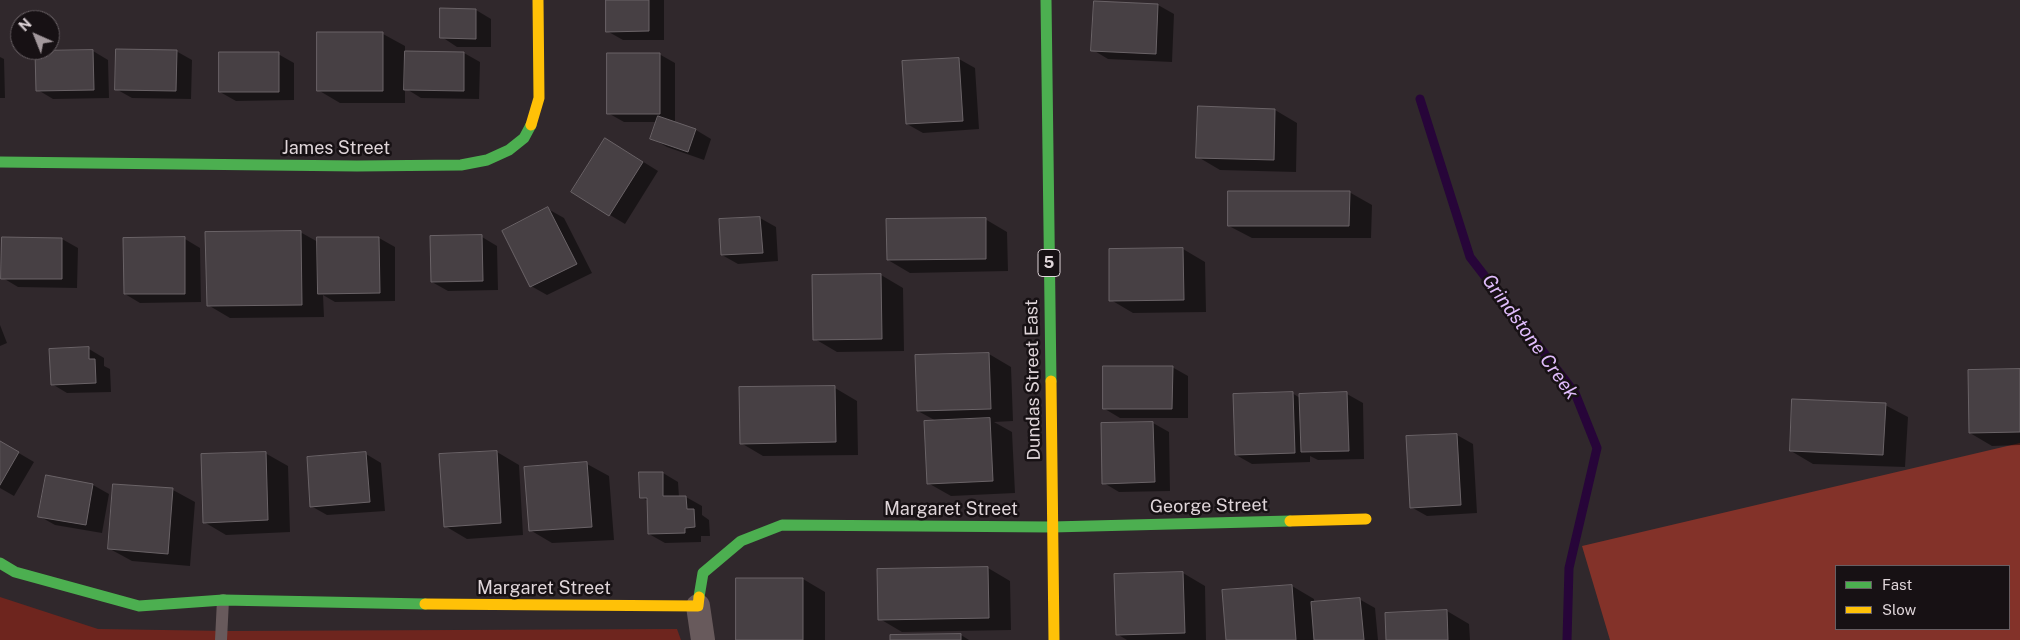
<!DOCTYPE html>
<html>
<head>
<meta charset="utf-8">
<style>
  body { margin:0 }
  #map { position:relative; width:2020px; height:640px; overflow:hidden; background:#30282c; font-family:"Public Sans",sans-serif }
  canvas { display:block }
  .legend { position:absolute; left:1835px; top:565px; width:175px; height:65px; box-sizing:border-box; background:#171114; border:1px solid #675f63; margin:0; padding:6px 9px; list-style:none; font-size:15px; color:#dfd5d9 }
  .legend li { display:flex; align-items:center; gap:10px; height:25px }
  .legend b { width:25px; border:1px solid #675f63 }
  .north { position:absolute; left:10px; top:10px; width:50px; height:50px; box-sizing:border-box; background:#171114; border:1px solid #675f63; border-radius:50%; rotate:316deg; font-size:14px; font-weight:700; line-height:20px; text-align:center; color:#dfd5d9 }
  .north::after { content:''; display:block; margin:auto; width:18px; height:22px; background:#a2989c; clip-path:polygon(50% 0,100% 100%,50% 72%,0 100%) }
</style>
</head>
<body>
<div id="map">
<canvas width="2020" height="640"></canvas>
<ul class="legend">
<li><b style="height:6px;background:#4caf50"></b>Fast</li>
<li><b style="height:6px;background:#ffc107"></b>Slow</li>
</ul>
<div class="north">N</div>
</div>
<script>
const ctx = document.querySelector('canvas').getContext('2d');
ctx.lineJoin = 'round';
function fillPath(path, color) {
  ctx.fillStyle = color;
  ctx.fill(path, 'evenodd');
}
function stroke(path, color, width, dash) {
  ctx.strokeStyle = color;
  ctx.lineWidth = width;
  ctx.lineCap = dash ? 'butt' : 'round';
  ctx.setLineDash(dash || []);
  ctx.stroke(path);
}
function label(font, color, halo, rows, align = 'center') {
  ctx.font = font + ' "Public Sans",sans-serif';
  ctx.lineWidth = 5;
  ctx.setLineDash([]);
  ctx.textBaseline = 'middle';
  ctx.strokeStyle = halo;
  ctx.fillStyle = color;
  for (const [text, x, y, turn = 0] of rows) {
    ctx.save();
    ctx.translate(x, y);
    ctx.rotate((+turn || 0) * Math.PI / 180);
    ctx.textAlign = isNaN(turn) ? turn : align;
    if (halo) ctx.strokeText(text, 0, 0);
    ctx.fillText(text, 0, 0);
    ctx.restore();
  }
}
fillPath(new Path2D(`
  M0,597L98,629L228,631L677,629L681,640H0Z`), '#6e251e');
fillPath(new Path2D(`
  M2020,443V640H1610L1582,546ZM1836,566H2009V629H1836Z`), '#833229');
fillPath(new Path2D(`
  M607,0H664V40H623L607,31Z
  M1095,2L1158,5L1174,14L1172,62L1108,59L1093,50Z
  M476,10L491,19V47H457L442,37Z
  M383,34L405,46V53H464L480,62L479,99L421,98L405,88V103H340L318,90Z
  M93,51L108,60L109,98L53,99L38,90Z
  M176,51L192,60L191,99L132,98L116,89Z
  M278,54L294,63V100L236,101L220,92Z
  M659,54L675,63V123L696,130L711,139L704,160L667,147L651,138L657,122H624L608,113Z
  M0,57L4,59L5,98H0Z
  M959,59L975,68L979,129L923,133L907,124L903,63Z
  M1275,110L1297,123L1296,172L1220,170L1198,157Z
  M621,148L658,171L625,224L610,215Z
  M1349,192L1372,205L1371,238H1252L1229,226Z
  M548,209L564,218L592,273L547,295L531,286Z
  M760,218L776,227L778,261L738,264L722,255L720,220Z
  M985,219L1007,232L1008,271L910,273L888,260Z
  M300,232L318,242L379,238L395,247V301L335,302L323,295L324,317L230,318L208,305Z
  M482,237L497,246L498,290L448,291L432,282Z
  M62,239L78,248L77,288L18,287L3,278Z
  M185,239L200,248L201,302L140,303L125,294Z
  M1183,249L1205,262L1206,312L1133,313L1111,300Z
  M881,275L903,288L904,351L837,352L815,339Z
  M0,325L7,343L0,346Z
  M89,349L104,358V366L110,369L111,392L67,393L52,384Z
  M989,354L1011,367L1013,421L994,422L1012,432L1015,493L951,496L928,483L938,422L918,411Z
  M1172,367L1188,376V418H1120L1105,409Z
  M2020,371V445L1992,446L1970,433Z
  M835,388L857,401L858,455L763,456L741,443Z
  M1292,393L1300,398L1347,394L1363,403L1364,459L1318,460L1310,456V462L1252,464L1236,455Z
  M1885,405L1908,417L1905,467L1813,464L1791,451Z
  M1153,423L1169,432L1170,491L1119,492L1104,483L1102,424Z
  M1457,435L1473,444L1477,513L1427,516L1411,507Z
  M0,442L34,462L14,496L0,488Z
  M497,452L519,465L523,535L467,539L445,526Z
  M265,453L288,466L290,532L226,535L204,522Z
  M366,454L381,463L385,511L327,515L311,506Z
  M587,464L609,476L614,540L552,543L530,530Z
  M663,473L678,482L679,497H686L702,506V515L709,520L710,536H701V542L665,543L649,534L648,501L641,497Z
  M47,477L93,485L109,494L102,533L55,525L39,516Z
  M173,490L195,502L190,566L132,561L110,549Z
  M988,568L1010,581L1011,630L902,632L880,619Z
  M1183,573L1205,586L1206,640H1127L1117,634Z
  M803,579L825,592V640H737Z
  M1292,586L1314,599V603L1359,599L1375,608L1378,640H1227Z
  M1447,611L1469,624L1470,640H1388Z
  M961,635L969,640H891Z`), '#0007');
stroke(new Path2D(`
  M1420,99L1470,257L1575,393L1597,448L1569,568L1567,640`), '#270539', 9);
const building = new Path2D(`
  M606,0H649V31L606,32Z
  M1094,1L1158,4L1156,54L1091,51Z
  M440,8L476,9V39L440,38Z
  M317,32H383V91H317Z
  M116,49L177,50L176,91L115,90Z
  M93,50L94,90L36,91L35,51Z
  M405,51L464,52V91L404,90Z
  M219,52H279V92H219Z
  M607,53H660V114H607Z
  M959,58L963,121L906,124L902,61Z
  M1198,106L1275,109L1274,160L1196,158Z
  M658,116L696,129L688,152L650,139Z
  M605,138L643,162L609,216L571,192Z
  M1228,191H1350L1349,226H1228Z
  M548,207L577,264L530,287L502,231Z
  M760,217L763,253L721,255L719,219Z
  M986,218V259L887,260L886,219Z
  M301,231L302,305L207,306L205,232Z
  M482,235L483,281L431,282L430,236Z
  M2,237L62,238V279H1Z
  M185,237V294H124L123,238Z
  M317,237H379L380,293L318,294Z
  M1183,248L1184,300L1109,301V249Z
  M881,274L882,339L813,340L812,275Z
  M89,347V359H95L96,383L51,385L49,349Z
  M989,353L991,409L917,411L915,355Z
  M1103,366H1173L1172,409H1103Z
  M2020,369V432L1969,433L1968,370Z
  M835,386L836,442L740,444L739,387Z
  M1293,392L1295,453L1235,455L1233,394Z
  M1347,392L1349,451L1301,452L1299,394Z
  M1792,399L1886,403L1883,455L1790,451Z
  M990,418L993,481L927,484L924,421Z
  M1153,422L1155,482L1102,484L1101,423Z
  M1457,434L1461,505L1410,508L1406,436Z
  M0,441L19,452L0,485Z
  M497,451L501,523L444,527L439,454Z
  M266,452L268,520L203,523L201,454Z
  M366,452L370,502L310,507L307,457Z
  M587,462L592,527L529,531L524,467Z
  M639,472H663V496H686L687,509H694L695,527L685,528V533L648,534L647,498H640Z
  M46,475L93,484L86,525L38,517Z
  M113,484L173,488L168,554L108,549Z
  M988,567L989,618L878,620L877,569Z
  M1183,572L1185,633L1116,635L1114,574Z
  M736,578H803V640H736Z
  M1292,585L1296,640H1226L1222,590Z
  M1360,598L1364,640H1314L1311,602Z
  M1447,610L1448,640H1386L1385,613Z
  M961,634V640H890V635Z`);
fillPath(building, '#474044');
stroke(building, '#6a6367', 1);
stroke(new Path2D(`
  M221,640L223,600`), '#685a5c', 12);
stroke(new Path2D(`
  M698,606L703,640`), '#685a5c', 24);
stroke(new Path2D(`
  M1046,0L1051,381
  M0,162L357,166L461,165L487,160L509,150L524,138L531,125
  M0,563L15,572L139,606L223,600L425,604
  M699,597L703,573L741,541L782,525L1052,527L1290,521`), '#4caf50', 11);
stroke(new Path2D(`
  M531,125L539,98L538,0
  M1051,381L1054,640
  M1290,521L1366,519
  M425,604L698,606L699,597`), '#ffc107', 11);
for (const [x, y, w] of [
  [1049,263,22]
]) {
  const box = new Path2D();
  box.roundRect(x - w / 2, y - 13.5, w, 27, 4);
  ctx.fillStyle = '#171114';
  ctx.fill(box);
  stroke(box, '#dfd5d9', 1);
}
label('bold 16px', '#dfd5d9', null, [
  ["5",1049,263]
]);
label('18px', '#dfd5d9', '#171114', [
  ["James Street",336,148],
  ["Dundas Street East",1033,380,-91],
  ["George Street",1209,506,-1],
  ["Margaret Street",951,509],
  ["Margaret Street",544,588]
]);
label('italic 19px', '#e0bcfc', '#171114', [
  ["Grindstone Creek",1530,337,54]
]);
</script>
</body>
</html>
